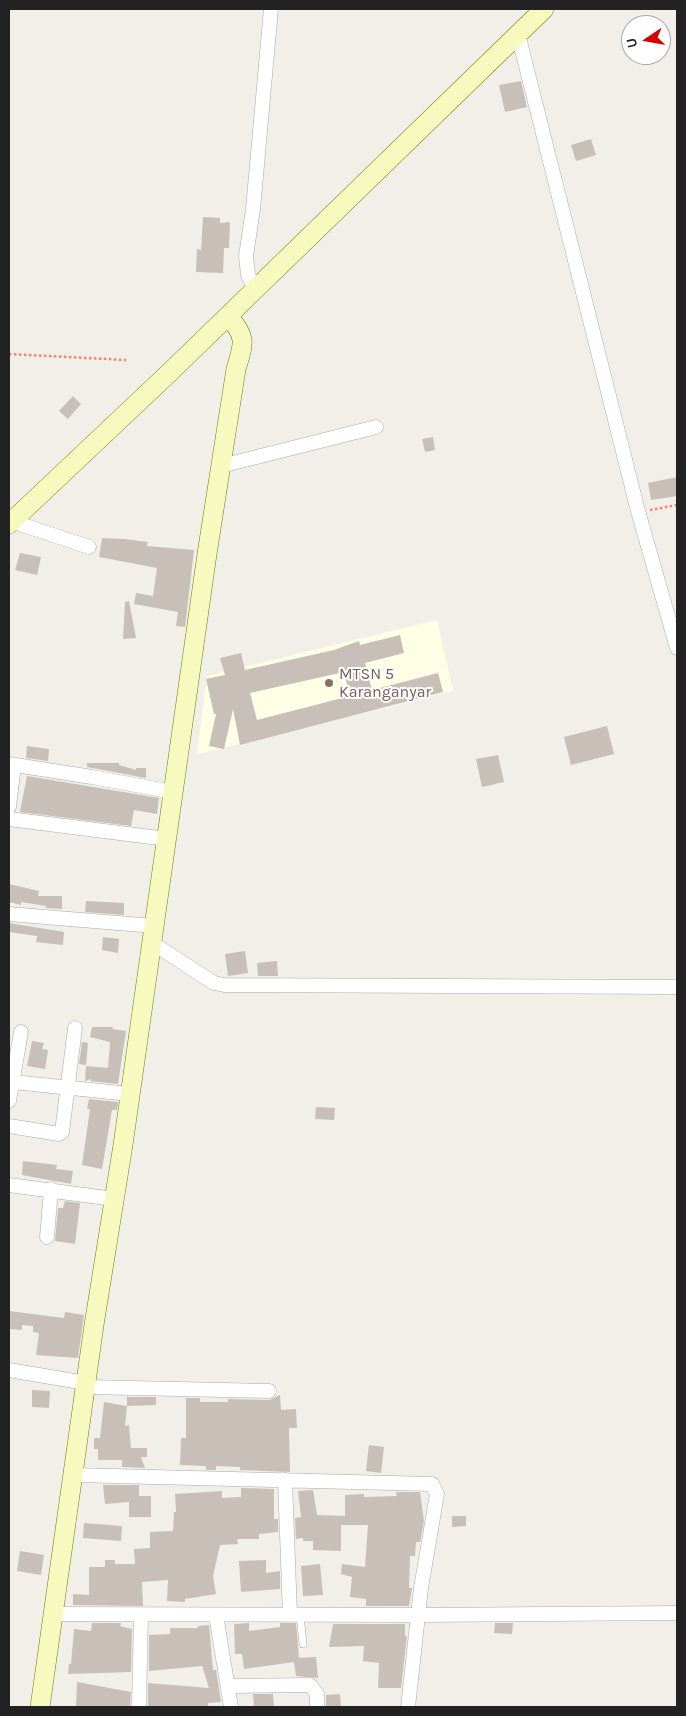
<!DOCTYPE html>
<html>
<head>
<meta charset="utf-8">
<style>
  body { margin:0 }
  #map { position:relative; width:686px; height:1716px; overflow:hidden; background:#f2efe9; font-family:Karla,sans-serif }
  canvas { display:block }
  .frame { position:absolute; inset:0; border:10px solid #222; pointer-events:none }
  .north { position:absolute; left:621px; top:15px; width:50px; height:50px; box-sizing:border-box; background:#fff; border:1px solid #a7a7a7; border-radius:50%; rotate:258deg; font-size:14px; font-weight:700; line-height:20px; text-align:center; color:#222 }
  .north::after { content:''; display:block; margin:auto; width:18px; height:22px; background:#d40000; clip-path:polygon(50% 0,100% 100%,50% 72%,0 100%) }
</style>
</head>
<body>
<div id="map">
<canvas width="686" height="1716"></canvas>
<div class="frame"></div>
<div class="north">U</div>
</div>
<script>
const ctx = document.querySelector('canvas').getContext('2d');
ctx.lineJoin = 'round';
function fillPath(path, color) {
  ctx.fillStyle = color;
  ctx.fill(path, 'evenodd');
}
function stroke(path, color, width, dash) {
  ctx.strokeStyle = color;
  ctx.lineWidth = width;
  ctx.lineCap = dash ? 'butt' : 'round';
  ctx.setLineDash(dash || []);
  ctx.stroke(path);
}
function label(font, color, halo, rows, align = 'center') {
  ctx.font = font + ' Karla,sans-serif';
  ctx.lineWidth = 4;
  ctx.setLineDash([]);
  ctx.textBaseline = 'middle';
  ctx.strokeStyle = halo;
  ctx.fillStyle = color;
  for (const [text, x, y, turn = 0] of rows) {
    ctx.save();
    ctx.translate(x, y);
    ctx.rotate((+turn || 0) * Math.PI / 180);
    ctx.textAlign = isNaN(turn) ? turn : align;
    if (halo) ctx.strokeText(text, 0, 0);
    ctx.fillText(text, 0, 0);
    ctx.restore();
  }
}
fillPath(new Path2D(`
  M437,620L453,691L197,754L207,676Z`), '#ffffe5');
fillPath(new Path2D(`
  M521,81L527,107L505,112L499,85Z
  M591,139L596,155L576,161L571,145Z
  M203,217L220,218V223L230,222L229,248H224L223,273L196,272L197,249L201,250Z
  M73,396L81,404L68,419L59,411Z
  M433,437L435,450L425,452L422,439Z
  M677,477V496L651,500L648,483Z
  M102,538L125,539L148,542L147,546L194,550L185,627L176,626L178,612L134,604L136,593L153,596L157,568L99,557Z
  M20,553L41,557L37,575L15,570Z
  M129,601L136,638L123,639L125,602Z
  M400,635L404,653L365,663L372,690L438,673L443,692L240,745L233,709L224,749L209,746L216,714H214L206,679L225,675L220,658L241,653L245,670L334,650L359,641L360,645ZM344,672L350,696L257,720L250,693Z
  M607,726L614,754L571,765L564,737Z
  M27,746L49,749L48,761L26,758Z
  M498,755L504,782L482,787L476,759Z
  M87,763H119V765L136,770V768H146V778L87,767Z
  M27,776L159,798L157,814L134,810L131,826L20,812Z
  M9,884L39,891L38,896H62V909L46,908V906L21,902V905L9,902Z
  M86,901L124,903V915L85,912Z
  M9,923L64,932L63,945L36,942L37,936L9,932Z
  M103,937L119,939L118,953L102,950Z
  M245,951L248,973L228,976L225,954Z
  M277,961L278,976H258L257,963Z
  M92,1027H113L112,1029L126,1031L118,1084L91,1081V1079L85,1081L86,1066L108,1068L110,1042L90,1037Z
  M32,1041L44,1043L42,1049L48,1050L45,1069L27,1066Z
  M82,1042L88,1043L86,1065L79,1064Z
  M89,1099L118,1102L117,1110H112L102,1169L82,1165L90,1109H87Z
  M316,1107L335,1108L334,1120L315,1119Z
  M23,1161L57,1165L56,1169L73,1171L71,1184L22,1175Z
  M65,1201L80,1203L75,1244L55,1241L58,1208H63Z
  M9,1311L64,1318L65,1312L84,1315L78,1358L36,1355L39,1333L33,1332V1326L22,1325V1330L9,1329Z
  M32,1390L50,1391L49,1408L32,1407Z
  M280,1395L281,1410L296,1409L297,1428H289L290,1472L240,1470V1467L216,1466V1470H206V1466L180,1465L181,1438H186V1398H200V1402H228V1399L269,1400Z
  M127,1397H156V1405L127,1406Z
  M104,1402L127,1406L125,1426L129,1425L131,1448H147V1457H141L145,1468L122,1467V1460H98V1449H94V1438H100Z
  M369,1445L384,1447L381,1473L366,1471Z
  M103,1485H139V1496H151V1517H129V1502L105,1504Z
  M241,1488L274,1489V1519H278V1532L259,1534V1539H237L238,1544L220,1545L213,1576L216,1594L185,1599V1602L167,1601L168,1580L142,1582L143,1606L73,1605V1594L89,1595V1567H105V1560H115V1564H135L134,1549L150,1548V1532L173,1531L174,1512H176L175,1494L222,1491V1498L241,1497Z
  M313,1490L317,1515L345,1516V1495L364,1494V1497L397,1496L396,1492H420L424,1521L420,1542H416L415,1556H410L409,1588H412L409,1606H366V1599L350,1597L352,1577L341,1574L342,1564L365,1567L368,1525H341V1551L313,1550V1541H303V1538L296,1539L295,1518L301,1517L298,1491Z
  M452,1516H466V1526L452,1527Z
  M84,1523L122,1526L121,1541L83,1538Z
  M20,1551L44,1555L41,1575L17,1571Z
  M266,1560V1573L280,1571V1589L241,1592L239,1561Z
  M320,1564L323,1595L303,1596L301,1566Z
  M92,1623H121L120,1626L132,1629L131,1672L68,1674L69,1664H71L74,1629L91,1631Z
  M249,1623V1631L280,1627V1623H296L299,1658L316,1657L318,1678L296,1676L294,1662L244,1669L242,1654H235L234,1624Z
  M495,1623H513L512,1634L494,1633Z
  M333,1624H405V1636H407L401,1688H378L379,1663L363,1661L364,1646L329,1647Z
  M209,1625L213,1670H216L221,1702L208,1703V1707H148V1683L209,1688L202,1666L149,1671V1635L170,1634V1628H198V1626Z
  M77,1682L131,1692L130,1707H76Z
  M253,1694H273L274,1707H254Z
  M340,1694L341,1707H326V1695Z`), '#c7bfb8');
const lane = new Path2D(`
  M300,1615L303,1644`);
const street = new Path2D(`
  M518,34L638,511L677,648
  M255,289L248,275L246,256L253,209L271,9
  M221,466L376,427
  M11,521L89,547
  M9,764L92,777L173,792
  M9,807L14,765
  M9,819L167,839
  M9,914L154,926
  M152,943L214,983L224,985L677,987
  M13,1082L130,1094
  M9,1101L21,1032
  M9,1126L59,1134L62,1132L75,1028
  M9,1185L114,1199
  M47,1237L51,1189
  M9,1370L86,1383
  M86,1387L269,1391
  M73,1475L432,1484L437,1494L421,1588L408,1707
  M285,1480L290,1615
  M53,1614L418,1615L677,1613
  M216,1615L231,1707
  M229,1686L310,1685L317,1694V1707
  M139,1707L141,1616`);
const secondary = new Path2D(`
  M9,524L169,373L544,9
  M40,1707L94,1325L123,1145L207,554L236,369C244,343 247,337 228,316`);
stroke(lane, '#a9a9a9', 8);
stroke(street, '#a9a9a9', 15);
stroke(secondary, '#707d05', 20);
stroke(new Path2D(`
  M9,354L126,360
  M650,510L677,505`), '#fa8072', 2.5, [2.5, 2.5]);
stroke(lane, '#fff', 7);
stroke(street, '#fff', 14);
stroke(secondary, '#f7fabf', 19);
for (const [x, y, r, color] of [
  [329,683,5,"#8d6e63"]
]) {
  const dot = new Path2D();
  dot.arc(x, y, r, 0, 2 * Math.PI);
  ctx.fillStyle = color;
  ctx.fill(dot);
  stroke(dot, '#fff', 2);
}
label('16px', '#785e54', '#fff', [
  ["MTSN 5",339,674],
  ["Karanganyar",339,692]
], 'left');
</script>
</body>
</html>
